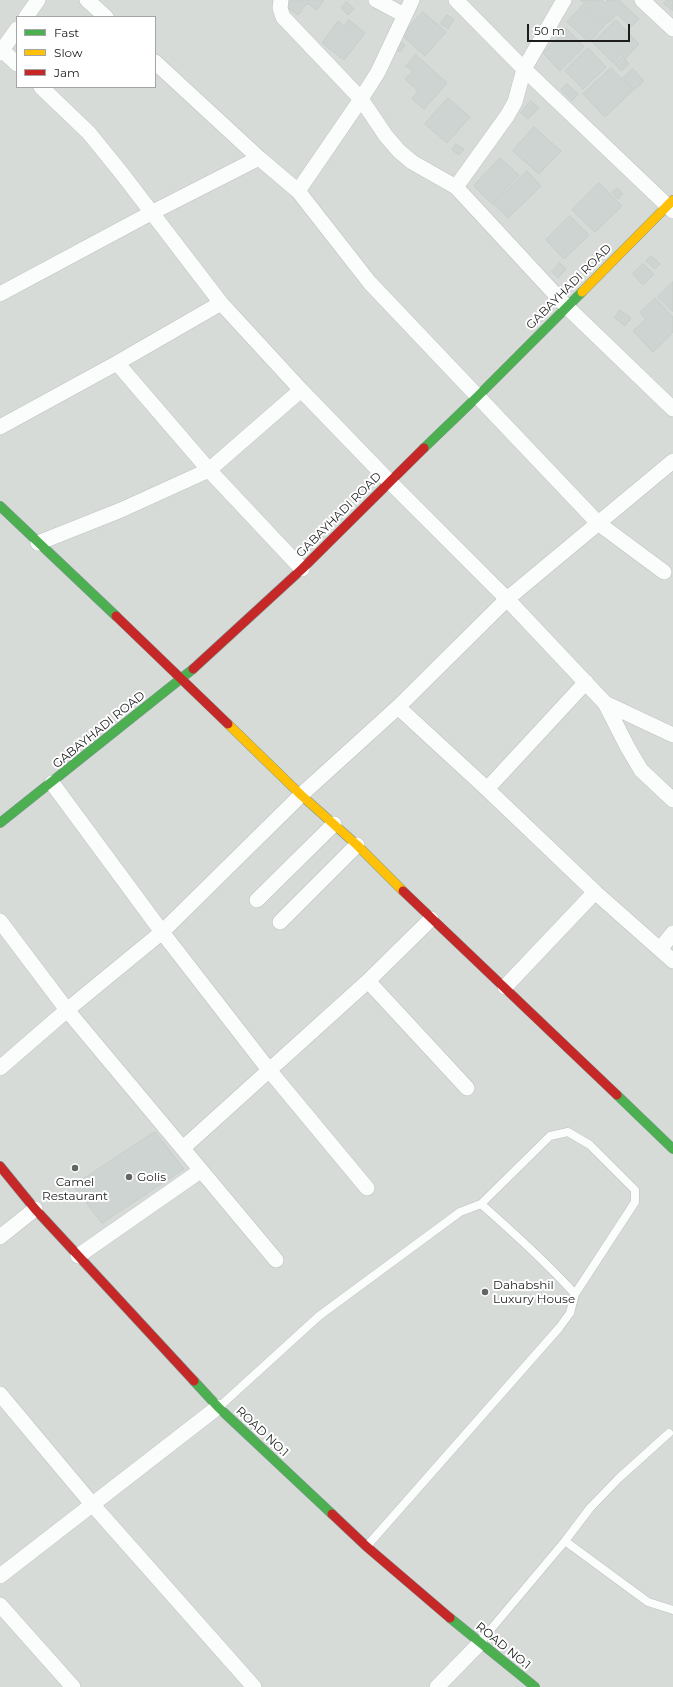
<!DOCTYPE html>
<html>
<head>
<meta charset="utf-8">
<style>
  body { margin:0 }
  #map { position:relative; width:673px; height:1687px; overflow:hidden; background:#e5ece8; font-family:Montserrat,sans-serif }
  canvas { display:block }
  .legend { position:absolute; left:16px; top:16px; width:140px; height:72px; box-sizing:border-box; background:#fff; border:1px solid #a5a5a5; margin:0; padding:5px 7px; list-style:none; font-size:12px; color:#1d1d1d }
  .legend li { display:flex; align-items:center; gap:8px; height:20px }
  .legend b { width:20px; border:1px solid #a5a5a5 }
  .scale { position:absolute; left:527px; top:24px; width:103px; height:18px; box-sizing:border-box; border:2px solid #1d1d1d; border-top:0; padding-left:5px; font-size:12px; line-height:14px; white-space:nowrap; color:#1d1d1d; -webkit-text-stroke:3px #fff; paint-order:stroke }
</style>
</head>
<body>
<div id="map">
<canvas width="673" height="1687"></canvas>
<ul class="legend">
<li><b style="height:5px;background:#4caf50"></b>Fast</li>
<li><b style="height:5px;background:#ffc107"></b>Slow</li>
<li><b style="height:5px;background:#c62828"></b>Jam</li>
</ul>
<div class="scale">50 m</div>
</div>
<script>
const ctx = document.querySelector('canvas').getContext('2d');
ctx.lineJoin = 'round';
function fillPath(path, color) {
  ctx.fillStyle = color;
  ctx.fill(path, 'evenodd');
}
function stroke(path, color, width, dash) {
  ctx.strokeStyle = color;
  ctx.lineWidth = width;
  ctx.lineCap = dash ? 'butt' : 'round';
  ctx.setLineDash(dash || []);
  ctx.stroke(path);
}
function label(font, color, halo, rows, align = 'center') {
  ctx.font = font + ' Montserrat,sans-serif';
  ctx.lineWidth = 4;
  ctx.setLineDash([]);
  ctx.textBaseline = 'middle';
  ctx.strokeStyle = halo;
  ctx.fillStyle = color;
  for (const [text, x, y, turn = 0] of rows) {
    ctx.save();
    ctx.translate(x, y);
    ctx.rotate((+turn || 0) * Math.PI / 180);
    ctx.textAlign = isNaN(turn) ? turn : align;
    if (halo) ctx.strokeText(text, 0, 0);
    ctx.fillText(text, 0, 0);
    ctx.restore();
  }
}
fillPath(new Path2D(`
  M0,0H673V1687H0ZM17,17H155V87H17Z`), '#d7dbd8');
const building = new Path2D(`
  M286,0H324L317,10L307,3L298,15L283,4Z
  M581,0H602L605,3L608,0H619L639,19L631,27L617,14L607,24Z
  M667,0H673V11L664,4Z
  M347,2L354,9L348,15L341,8Z
  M583,5L605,25L589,42L567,22Z
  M423,12L446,32L425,56L402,35Z
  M447,15L454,19L448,29L441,24Z
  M349,20L365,33L344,60L322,43L338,21L344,26Z
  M616,20L639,44L625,59L621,55L613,63L593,43Z
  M567,29L584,47L560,71L543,53Z
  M398,41L405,45L400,52L393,48Z
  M588,48L606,67L583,89L565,71Z
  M416,55L447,83L424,109L412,99L418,91L405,79L413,71L406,66Z
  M623,57L629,64L621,71L615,64Z
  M611,68L633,90L605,117L583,94Z
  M633,69L644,81L634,90L623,78Z
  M567,84L578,94L572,101L561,90Z
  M448,98L470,117L447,143L425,124Z
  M531,101L539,108L528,119L521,113Z
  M534,127L561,151L539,174L513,151Z
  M456,144L464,149L459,155L452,150Z
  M500,158L519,175L492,204L474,186Z
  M527,171L541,186L508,218L494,204Z
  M599,183L622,206L595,232L572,210Z
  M617,188L623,194L618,199L612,193Z
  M570,216L589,235L564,259L546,240Z
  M651,256L660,264L655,269L646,261Z
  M560,263L566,269L558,278L552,272Z
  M643,264L654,274L643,285L633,274Z
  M673,282V312L658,297Z
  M655,298L673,317V332L653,352L633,331L646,319L640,313Z
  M620,310L631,318L625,326L615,318Z
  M155,1132L184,1169L102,1223L73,1186Z`);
fillPath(building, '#ced4d1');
stroke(building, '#c6cfc9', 1);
const lane = new Path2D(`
  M481,1204C514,1233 546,1262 575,1294
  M219,1407L319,1316L460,1212L481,1204L550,1136L568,1132L590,1145L635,1190V1202L575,1294L570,1313L559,1328L367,1546
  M565,1541L648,1602L673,1610
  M481,1641L565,1541L590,1508L619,1478L669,1433`);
const street = new Path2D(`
  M87,0L106,17
  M281,0L280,8L283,17L361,99L386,136L399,151L412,162L456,187L567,307L673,409
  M376,0L404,15
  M456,0L524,69L673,211
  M642,0L673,29
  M26,17L38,0
  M2,50L17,64
  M0,53L17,29
  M155,62L259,158L298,191L370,283L598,523L664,572
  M41,87L89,133L123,175L221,303L301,390
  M456,187L507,116L515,102L524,69L564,0
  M298,191L361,99L378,72L412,0
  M0,294L151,213L259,158
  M117,363L209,470L302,569
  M0,427L117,363L221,303
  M38,543L121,510L209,470L301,390L389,481L507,599L605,703L628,748L641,770L673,800
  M605,703L673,735
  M398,707L487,789L595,892L505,987
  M52,783L162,932L269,1070L367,1188
  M487,789L586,682
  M595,892L673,961
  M257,900L334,824
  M0,921L67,1010L276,1260
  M280,922L357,845
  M660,949L673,933
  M368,981L467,1088
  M0,1068L67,1010L162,932L301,795L398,707L507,599L673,461
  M183,1148L368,981L431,919
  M0,1237L35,1209
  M78,1256L200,1171
  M0,1394L92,1504L254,1687
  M0,1576L218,1407
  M0,1605L73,1687
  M437,1687L480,1643`);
const fast = new Path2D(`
  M424,448L477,397L582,292
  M0,506L116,616
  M0,823L193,669
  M617,1095L673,1149
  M194,1381L218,1407L332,1514
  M450,1618L535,1687`);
const slow = new Path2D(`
  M582,292L673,200
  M228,724L301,795L357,845L403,891`);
const jam = new Path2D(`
  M116,616L228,724
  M193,669L302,569L424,448
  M403,891L617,1095
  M0,1166L35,1209L194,1381
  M332,1514L367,1547L450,1618`);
stroke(lane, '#bec1bf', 9);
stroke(street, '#bec1bf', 16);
stroke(fast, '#7c9692', 10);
stroke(slow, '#7c9692', 10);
stroke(jam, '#7c9692', 10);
stroke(lane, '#fbfcfc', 8);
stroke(street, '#fbfcfc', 15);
stroke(fast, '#4caf50', 9);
stroke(slow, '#ffc107', 9);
stroke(jam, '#c62828', 9);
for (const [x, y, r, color] of [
  [75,1168,4,"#636564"],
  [129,1177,4,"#636564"],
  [485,1292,4,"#636564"]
]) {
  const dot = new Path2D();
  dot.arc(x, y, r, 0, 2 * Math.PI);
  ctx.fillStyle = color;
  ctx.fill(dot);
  stroke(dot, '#fff', 1.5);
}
label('12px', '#1d1d1d', '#fff', [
  ["GABAYHADI ROAD",569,287,-45],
  ["GABAYHADI ROAD",339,515,-45],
  ["GABAYHADI ROAD",99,730,-39],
  ["ROAD NO.1",262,1432,43],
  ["ROAD NO.1",503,1646,39]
]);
label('12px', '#1d1d1d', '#fff', [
  ["Golis",137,1177],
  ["Camel",75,1182,"center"],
  ["Restaurant",75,1196,"center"],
  ["Dahabshil",493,1285],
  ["Luxury House",493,1299]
], 'left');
</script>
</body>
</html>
